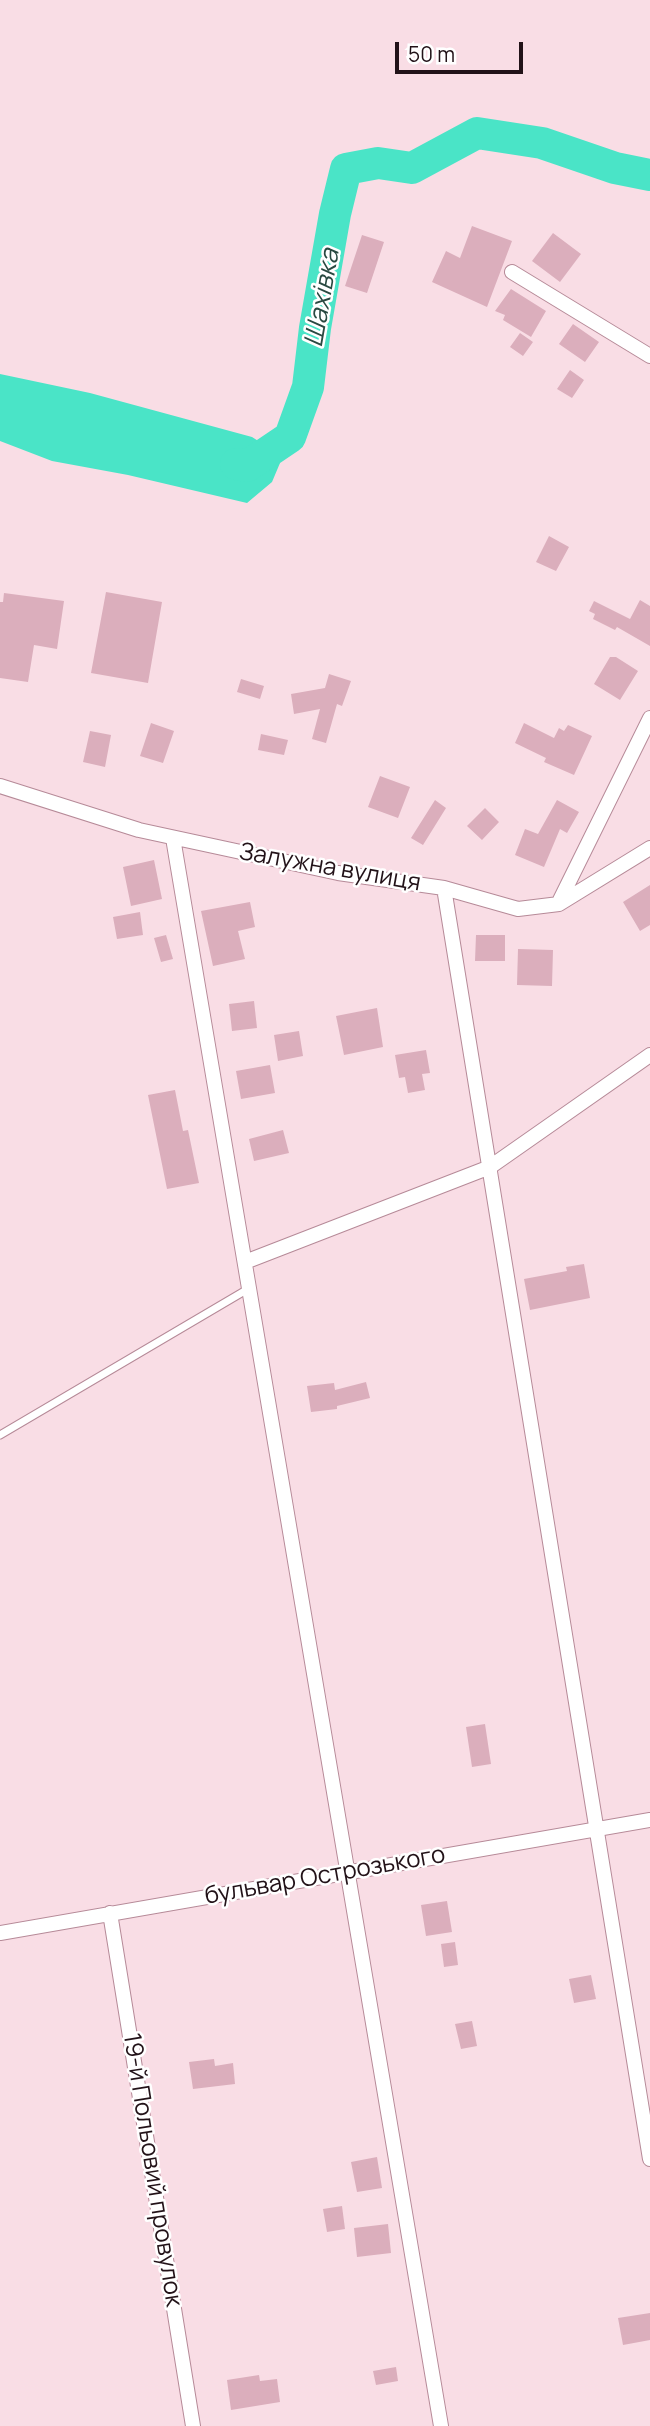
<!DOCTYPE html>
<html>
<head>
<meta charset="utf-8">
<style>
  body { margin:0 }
  #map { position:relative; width:650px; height:2426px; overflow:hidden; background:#f9dde5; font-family:Manrope,sans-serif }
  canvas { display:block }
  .scale { position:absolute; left:395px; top:42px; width:128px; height:32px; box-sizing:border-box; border:4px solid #221218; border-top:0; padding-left:9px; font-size:21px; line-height:24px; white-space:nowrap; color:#221218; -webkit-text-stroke:5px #fff; paint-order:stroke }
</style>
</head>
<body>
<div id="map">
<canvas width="650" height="2426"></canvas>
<div class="scale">50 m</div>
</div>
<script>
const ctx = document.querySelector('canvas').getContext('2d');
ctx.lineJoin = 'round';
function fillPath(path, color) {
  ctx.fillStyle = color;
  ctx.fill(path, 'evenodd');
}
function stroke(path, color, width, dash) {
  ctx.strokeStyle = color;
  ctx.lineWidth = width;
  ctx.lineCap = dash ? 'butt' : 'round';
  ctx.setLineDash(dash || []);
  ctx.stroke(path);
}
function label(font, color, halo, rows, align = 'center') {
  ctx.font = font + ' Manrope,sans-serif';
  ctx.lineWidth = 5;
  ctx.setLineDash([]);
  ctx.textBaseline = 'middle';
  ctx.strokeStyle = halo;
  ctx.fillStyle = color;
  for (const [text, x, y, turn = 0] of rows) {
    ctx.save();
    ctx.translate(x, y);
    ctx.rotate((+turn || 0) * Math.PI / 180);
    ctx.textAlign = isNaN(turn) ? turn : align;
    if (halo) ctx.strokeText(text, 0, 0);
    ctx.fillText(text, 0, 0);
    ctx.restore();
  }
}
fillPath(new Path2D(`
  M0,374L90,393L252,437L274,451L280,463L272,482L247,503L128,475L52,461L0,441Z`), '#4ae4c7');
stroke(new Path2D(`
  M236,464L247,466L290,437L308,387L315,328L335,214L346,169L378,163L412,168L477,133L542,143L615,168L650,175`), '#4ae4c7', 32);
fillPath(new Path2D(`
  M472,226L512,241L487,307L432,282L446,251L460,258Z
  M553,233L581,254L560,282L532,261Z
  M362,235L384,242L367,293L345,286Z
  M511,289L546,311L531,337L503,320L505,315L495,311Z
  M573,324L599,342L585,362L559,344Z
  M520,333L533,342L523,356L510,347Z
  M570,370L584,380L572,398L557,389Z
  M549,536L569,547L556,571L536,562Z
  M106,592L162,602L148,683L91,673Z
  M4,593L64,601L57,649L34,645L28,682L0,678V602H3Z
  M640,600L650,606V646L617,627L615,630L593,619L595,614L589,611L594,601L630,619Z
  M610,657H616L638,671L620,700L594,684Z
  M329,674L351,681L342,706L337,704L326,743L312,739L320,709L294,714L291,694L325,688Z
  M241,679L264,686L260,699L237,692Z
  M151,723L174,731L163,763L140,756Z
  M524,723L554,738L559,728L564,731L568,725L592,736L574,775L544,762L546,758L515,743Z
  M90,731L111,735L105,767L83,762Z
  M261,734L288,740L284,755L258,750Z
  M380,776L410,787L398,818L368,807Z
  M435,800L446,808L423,845L411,838Z
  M557,800L579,812L567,833L560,829L544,867L515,855L525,829L538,834Z
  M485,808L499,822L482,840L467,826Z
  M154,860L162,899L131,906L123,867Z
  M650,885V925L640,931L623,902Z
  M250,902L255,927L238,931L245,959L213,966L201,911Z
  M140,912L143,935L117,939L113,917Z
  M166,935L173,959L161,962L154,938Z
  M476,935H505V961H475Z
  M518,949L553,950L552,986L517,985Z
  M254,1001L257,1028L232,1031L229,1004Z
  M377,1008L383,1047L344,1055L336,1016Z
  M299,1031L303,1056L278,1061L274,1035Z
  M426,1050L430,1073L422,1074L425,1090L408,1093L405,1077L399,1078L395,1055Z
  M270,1065L275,1093L241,1099L236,1071Z
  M175,1090L183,1131L188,1130L199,1183L167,1189L148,1095Z
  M283,1130L289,1153L254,1161L249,1139Z
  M584,1264L590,1298L530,1310L524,1279L567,1271L566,1267Z
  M366,1382L370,1398L337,1406V1409L311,1412L307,1386L334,1383L335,1390Z
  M485,1724L491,1764L472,1767L466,1727Z
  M447,1901L452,1932L426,1936L421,1905Z
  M455,1942L458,1965L444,1967L441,1944Z
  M591,1975L596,1999L574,2003L569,1979Z
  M472,2021L477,2046L461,2049L455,2024Z
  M214,2059L215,2066L233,2063L235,2084L193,2089L189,2062Z
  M377,2157L382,2188L357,2192L351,2162Z
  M342,2206L345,2229L327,2232L323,2209Z
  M388,2224L391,2253L357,2257L354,2228Z
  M650,2313V2340L623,2345L618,2318Z
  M396,2367L398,2381L376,2385L373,2371Z
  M259,2375L260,2381L277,2379L280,2402L231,2410L227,2380Z`), '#dbaebc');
const service = new Path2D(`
  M0,1435L248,1289`);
const minor = new Path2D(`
  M512,272L650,356
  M0,786L139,830L338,873L444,888L518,909L559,904L650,848
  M173,838L441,2426
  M444,888L650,2159
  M559,902L650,718
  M245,1262L490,1167L650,1055
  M110,1913L193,2426
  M0,1933L650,1820`);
stroke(service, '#b68a98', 9);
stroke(minor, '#b68a98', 16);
stroke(service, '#fff', 7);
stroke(minor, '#fff', 14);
label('24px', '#221218', '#fff', [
  ["Залужна вулиця",330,868,10],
  ["бульвар Острозького",325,1876,-10],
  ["19-й Польовий провулок",152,2170,81]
]);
label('italic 26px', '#294941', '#fff', [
  ["Шахівка",323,298,-80]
]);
</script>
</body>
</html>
